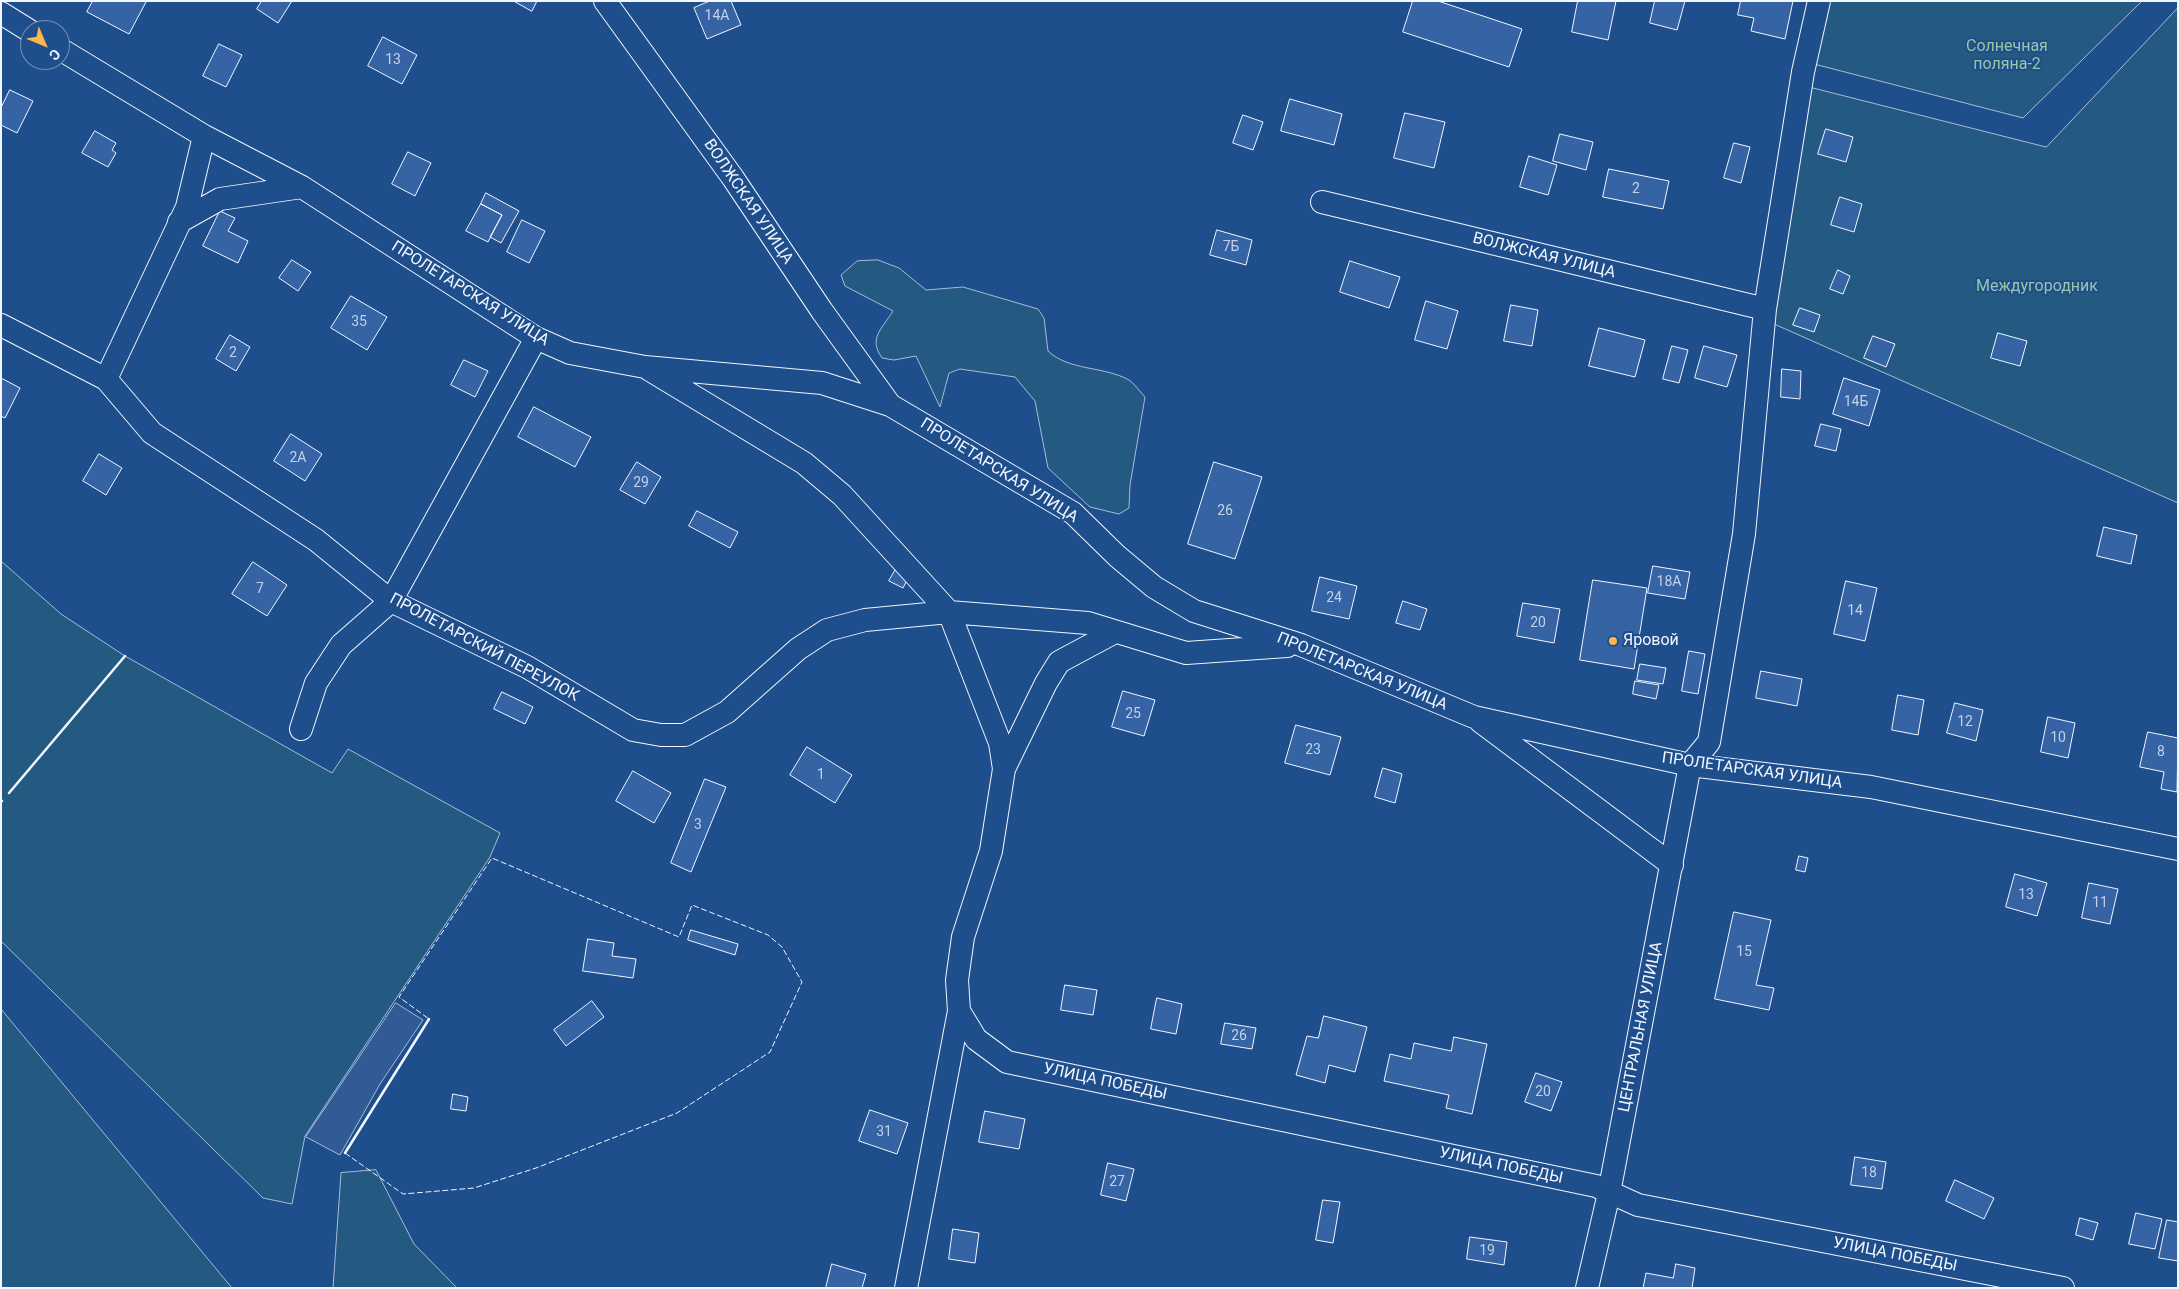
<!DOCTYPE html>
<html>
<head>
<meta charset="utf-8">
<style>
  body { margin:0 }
  #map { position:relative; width:2179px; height:1289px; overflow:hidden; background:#1f4e8c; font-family:Roboto,sans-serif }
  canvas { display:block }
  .frame { position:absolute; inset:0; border:2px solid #f2f6ff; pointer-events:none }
  .north { position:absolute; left:20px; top:20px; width:50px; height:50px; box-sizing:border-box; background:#1f4e8c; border:1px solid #7391ba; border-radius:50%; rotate:135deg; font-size:14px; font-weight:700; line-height:20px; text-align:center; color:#f2f6ff }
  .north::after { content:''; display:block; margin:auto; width:18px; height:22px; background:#ffb74d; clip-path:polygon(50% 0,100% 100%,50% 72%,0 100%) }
</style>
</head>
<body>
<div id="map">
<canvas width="2179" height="1289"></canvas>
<div class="frame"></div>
<div class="north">С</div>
</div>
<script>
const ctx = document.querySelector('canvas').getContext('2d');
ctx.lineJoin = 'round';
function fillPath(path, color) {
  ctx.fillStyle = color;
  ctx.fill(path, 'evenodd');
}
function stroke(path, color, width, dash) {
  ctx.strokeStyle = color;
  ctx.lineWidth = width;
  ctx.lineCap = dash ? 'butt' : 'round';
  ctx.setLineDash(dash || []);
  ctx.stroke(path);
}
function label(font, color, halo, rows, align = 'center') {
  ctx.font = font + ' Roboto,sans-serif';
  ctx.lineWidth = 4;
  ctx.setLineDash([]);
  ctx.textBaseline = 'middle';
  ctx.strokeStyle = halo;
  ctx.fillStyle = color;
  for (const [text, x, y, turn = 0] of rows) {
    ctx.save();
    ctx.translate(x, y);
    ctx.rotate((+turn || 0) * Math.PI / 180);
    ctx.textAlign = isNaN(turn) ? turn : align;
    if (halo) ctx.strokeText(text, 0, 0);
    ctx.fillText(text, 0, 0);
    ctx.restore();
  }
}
const green = new Path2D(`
  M1826,1H2142L2023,118L1814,64Z
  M2178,8V503L1774,324L1809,87L2046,147Z
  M878,260L899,268L926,290L963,287L1038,309L1044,318L1048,351C1069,371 1104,366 1129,380C1135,384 1140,392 1145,397L1130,485L1129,508L1119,514L1090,507L1048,468L1035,401L1015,377L960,369L949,373L940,407L916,356L894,360L882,358C868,338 882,329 893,311L845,286L841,275L857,261Z
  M1,561L61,614L125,656L332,773L348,749L500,833L490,857L305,1136L292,1204L263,1198L1,941Z
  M1,1009L232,1288H1Z
  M376,1170L414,1244L457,1288H333L341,1173Z`);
fillPath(green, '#245a82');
stroke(green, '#a8bbd7', 1);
const parking = new Path2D(`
  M396,1003L423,1020L380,1084L340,1155L306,1137Z`);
fillPath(parking, '#305b95');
stroke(parking, '#a8bbd7', 1);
const building = new Path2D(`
  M93,1H145L146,2L129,34L87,12Z
  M262,1H292L278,23L257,9Z
  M514,1H537L532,11Z
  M710,1H731L741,25L707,39L694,8Z
  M1413,1H1438L1522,29L1509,67L1403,32Z
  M1578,1H1616L1608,40L1572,32Z
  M1655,1H1685L1677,30L1650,23Z
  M1741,1H1793L1785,39L1751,31L1754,18L1738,15Z
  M383,37L417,55L402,84L368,66Z
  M219,44L242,55L226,87L203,76Z
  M10,90L33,101L17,133L1,125V108Z
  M1290,99L1342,114L1334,145L1281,131Z
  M1405,113L1445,122L1434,168L1394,158Z
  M1243,115L1263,122L1253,150L1233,143Z
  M1826,129L1853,137L1846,162L1818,154Z
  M95,131L116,143L112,150L116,153L108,167L82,153Z
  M1560,134L1593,142L1586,170L1553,161Z
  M1734,143L1750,147L1741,183L1724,178Z
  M408,152L431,163L415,196L392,184Z
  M1529,156L1557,165L1548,195L1520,187Z
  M1609,169L1669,181L1663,209L1603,197Z
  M486,193L519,211L501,243L490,237L502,215L481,204Z
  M1840,197L1862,204L1854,232L1831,225Z
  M481,204L502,215L488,242L466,231Z
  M220,211L235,218L228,231L248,241L238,263L203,246Z
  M522,220L545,231L529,263L507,252Z
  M1217,230L1252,240L1246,265L1210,255Z
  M292,260L311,272L298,291L279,278Z
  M1350,261L1400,277L1389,308L1340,292Z
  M1838,270L1850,276L1843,294L1830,289Z
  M351,296L387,317L367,350L331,328Z
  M1426,301L1458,311L1447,349L1415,340Z
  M1511,305L1538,310L1532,346L1504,341Z
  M1800,308L1820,315L1814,332L1793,325Z
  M1599,328L1645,340L1635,377L1589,366Z
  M1998,333L2027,341L2020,366L1991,358Z
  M230,335L250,347L236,371L216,359Z
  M1873,336L1895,344L1886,367L1864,358Z
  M1672,346L1688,350L1679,383L1663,379Z
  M1704,346L1737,355L1727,387L1695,378Z
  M464,360L488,371L475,397L451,385Z
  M1782,369L1801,371L1800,399L1781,397Z
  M1,378L20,388L5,418L1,416Z
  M1844,378L1880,390L1869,426L1833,414Z
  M534,407L591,437L575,467L518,437Z
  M1821,424L1841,429L1836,451L1815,446Z
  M291,434L322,454L305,481L274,461Z
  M99,454L122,468L106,495L83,481Z
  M637,462L661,477L645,504L620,490Z
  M1214,462L1262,477L1235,559L1188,544Z
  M697,511L738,532L730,548L689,526Z
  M2104,527L2137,535L2131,564L2097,556Z
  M253,562L287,585L267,616L232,594Z
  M1653,566L1690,572L1685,599L1648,593Z
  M896,569L909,576L903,588L889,581Z
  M1320,577L1357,586L1349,619L1312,611Z
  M1593,580L1647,588L1634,669L1580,660Z
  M1846,581L1877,588L1865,641L1834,634Z
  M1403,601L1427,609L1420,630L1396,623Z
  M1523,603L1560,609L1554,643L1517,636Z
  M1689,651L1705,654L1698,694L1682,691Z
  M1640,664L1666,668L1663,684L1637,680Z
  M1761,671L1802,679L1797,706L1756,698Z
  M1635,681L1659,685L1656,699L1633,694Z
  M1123,691L1155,700L1144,736L1112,727Z
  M502,692L533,707L525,724L494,709Z
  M1898,695L1924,700L1918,735L1892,730Z
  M1955,703L1983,710L1976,741L1947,733Z
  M2048,717L2075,723L2068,758L2041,752Z
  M1296,725L1341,737L1330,775L1285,763Z
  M2148,732L2178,738L2177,792L2161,789L2164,772L2140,767Z
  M807,747L852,775L835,803L790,775Z
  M1383,768L1402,774L1395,803L1375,797Z
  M633,771L671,793L654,823L616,801Z
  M705,779L726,787L691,872L671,863Z
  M1799,856L1808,858L1805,872L1796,870Z
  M2015,874L2047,883L2037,916L2006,907Z
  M2089,883L2118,889L2110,924L2082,918Z
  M1734,912L1771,920L1756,985L1774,988L1769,1010L1715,999Z
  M691,930L738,944L735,955L688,940Z
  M588,939L614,943L612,956L636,959L633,978L583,971Z
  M1065,985L1097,990L1093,1015L1061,1010Z
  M1157,998L1182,1004L1176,1034L1151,1029Z
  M592,1001L604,1017L566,1046L554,1030Z
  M1324,1016L1367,1027L1355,1072L1329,1065L1325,1083L1296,1075L1307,1036L1318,1038Z
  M1225,1023L1256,1028L1252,1049L1221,1044Z
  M1454,1037L1487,1044L1472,1114L1446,1108L1449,1095L1384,1081L1390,1054L1411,1059L1414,1043L1451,1051Z
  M1536,1073L1562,1082L1551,1111L1525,1102Z
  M453,1094L468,1097L466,1111L451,1109Z
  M870,1110L908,1123L897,1154L859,1141Z
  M985,1111L1025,1119L1019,1149L979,1142Z
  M1855,1157L1886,1162L1882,1189L1851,1185Z
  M1108,1163L1134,1169L1126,1201L1101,1195Z
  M1955,1180L1994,1198L1984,1219L1946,1201Z
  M1323,1200L1340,1202L1333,1243L1316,1240Z
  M2136,1213L2162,1219L2155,1249L2129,1244Z
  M2080,1218L2098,1223L2093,1240L2076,1235Z
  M2167,1220L2178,1222V1261L2159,1258Z
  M953,1229L979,1233L975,1263L949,1259Z
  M1470,1237L1507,1242L1504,1265L1467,1259Z
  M832,1264L866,1274L862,1288H826Z
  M1676,1264L1695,1268L1692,1288H1643L1646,1273L1673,1278Z`);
fillPath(building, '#3563a3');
stroke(building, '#f2f6ff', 1);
const minor = new Path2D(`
  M605,1L733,178L822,311L890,405
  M1,13L30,31
  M60,49L204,136L302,187L536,338L570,353L645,367L822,383L890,405L1073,513L1117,556L1154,587L1194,611L1301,645L1474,717L1690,765L1871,787L2178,849
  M204,136L187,207L106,379L152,433L316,540L391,601L527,667L633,730L661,735H685L727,712L798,649L827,630L865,620L949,612L1088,623L1186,653L1287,646
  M1322,202L1765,309
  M179,222L220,199L302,187
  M1,325L106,379
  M650,370L804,463L842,495L949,612L1000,743L1004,769L991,851L963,937L957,980L959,1011L906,1288
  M1481,722L1672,865
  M301,729L316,683L341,645L391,601L536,338
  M1004,769L1046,683L1059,662L1115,632
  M959,1011L976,1039L1007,1062L1596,1186L1638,1205L2063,1288
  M1587,1288L1609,1193L1690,765L1709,742L1744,534L1765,309L1803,72L1819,1`);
stroke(minor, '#f2f6ff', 24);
stroke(minor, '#1f4e8c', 22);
stroke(new Path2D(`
  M345,1153L403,1194L474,1188L536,1168L677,1113L770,1052L802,982L782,947L768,935L692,905L679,937L492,858L399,997L429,1019`), '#f2f6ff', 1, [6, 2.5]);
stroke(new Path2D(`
  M9,793L125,656
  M1,801H2
  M345,1153L429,1019`), '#f2f6ff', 2.5);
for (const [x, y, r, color] of [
  [1613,641,5,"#ffb74d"]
]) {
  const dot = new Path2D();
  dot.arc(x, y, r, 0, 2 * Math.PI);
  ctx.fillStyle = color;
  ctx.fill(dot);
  stroke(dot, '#1f4e8c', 2);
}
label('14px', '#c3d1e8', null, [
  ["14А",717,16],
  ["13",393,60],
  ["2",1636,189],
  ["7Б",1231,247],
  ["35",359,322],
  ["2",233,353],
  ["14Б",1856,402],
  ["2А",298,458],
  ["29",641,483],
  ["26",1225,511],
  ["18А",1669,582],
  ["7",260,589],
  ["24",1334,598],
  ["14",1855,611],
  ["20",1538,623],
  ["25",1133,714],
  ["12",1965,722],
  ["10",2058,738],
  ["23",1313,750],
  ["8",2161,752],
  ["1",821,775],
  ["3",698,825],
  ["13",2026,895],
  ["11",2100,903],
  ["15",1744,952],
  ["26",1239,1036],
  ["20",1543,1092],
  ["31",884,1132],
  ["18",1869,1173],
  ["27",1117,1182],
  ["19",1487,1251]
]);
label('16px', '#97c8a6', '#1f4e8c', [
  ["Солнечная",2007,47],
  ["поляна-2",2007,65],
  ["Междугородник",2037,287]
]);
label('16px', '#f2f6ff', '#1f4e8c', [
  ["ВОЛЖСКАЯ УЛИЦА",748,202,56],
  ["ВОЛЖСКАЯ УЛИЦА",1544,256,14],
  ["ПРОЛЕТАРСКАЯ УЛИЦА",470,294,32],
  ["ПРОЛЕТАРСКАЯ УЛИЦА",999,471,32],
  ["ПРОЛЕТАРСКИЙ ПЕРЕУЛОК",484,648,28],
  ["ПРОЛЕТАРСКАЯ УЛИЦА",1362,672,22],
  ["ПРОЛЕТАРСКАЯ УЛИЦА",1752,771,8],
  ["ЦЕНТРАЛЬНАЯ УЛИЦА",1641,1027,-79],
  ["УЛИЦА ПОБЕДЫ",1105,1082,12],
  ["УЛИЦА ПОБЕДЫ",1501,1166,12],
  ["УЛИЦА ПОБЕДЫ",1895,1255,11]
]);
label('16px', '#f2f6ff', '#1f4e8c', [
  ["Яровой",1623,641]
], 'left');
</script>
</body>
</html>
